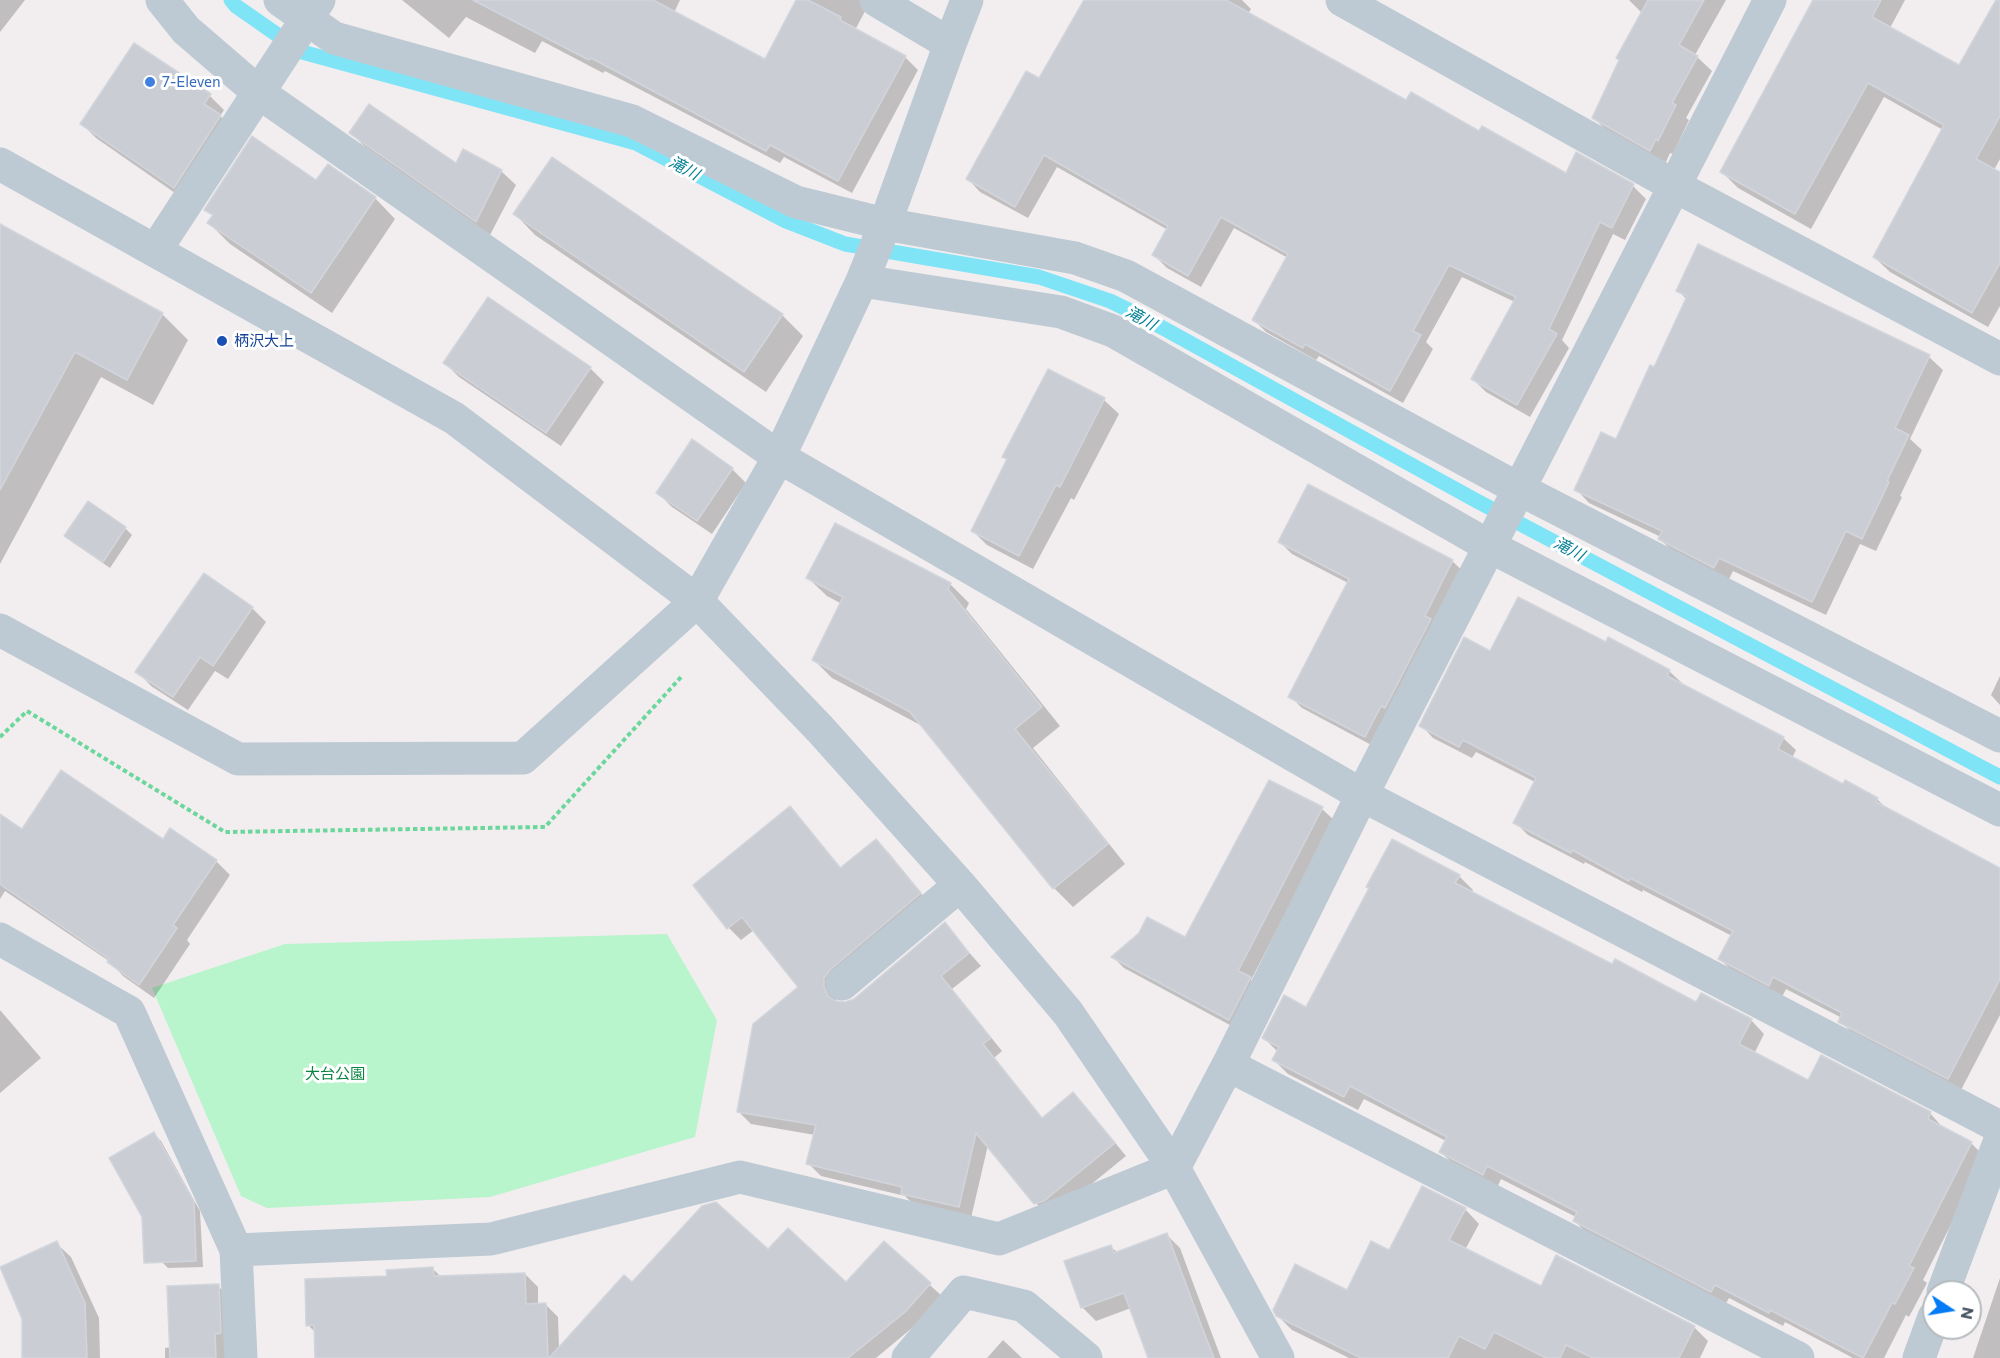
<!DOCTYPE html>
<html>
<head>
<meta charset="utf-8">
<style>
  body { margin:0 }
  #map { position:relative; width:2000px; height:1358px; overflow:hidden; background:#f2eeef; font-family:Commissioner,sans-serif }
  canvas { display:block }
  .north { position:absolute; left:1922px; top:1280px; width:60px; height:60px; box-sizing:border-box; background:#fff; border:2px solid #b4bbbf; border-radius:50%; rotate:102deg; font-size:16px; font-weight:700; line-height:24px; text-align:center; color:#44545f }
  .north::after { content:''; display:block; margin:auto; width:21px; height:27px; background:#037bf7; clip-path:polygon(50% 0,100% 100%,50% 72%,0 100%) }
</style>
</head>
<body>
<div id="map">
<canvas width="2000" height="1358"></canvas>
<div class="north">N</div>
</div>
<script>
const ctx = document.querySelector('canvas').getContext('2d');
ctx.lineJoin = 'round';
function fillPath(path, color) {
  ctx.fillStyle = color;
  ctx.fill(path, 'evenodd');
}
function stroke(path, color, width, dash) {
  ctx.strokeStyle = color;
  ctx.lineWidth = width;
  ctx.lineCap = dash ? 'butt' : 'round';
  ctx.setLineDash(dash || []);
  ctx.stroke(path);
}
function label(font, color, halo, rows, align = 'center') {
  ctx.font = font + ' Commissioner,"Noto Sans JP",sans-serif';
  ctx.lineWidth = 6;
  ctx.setLineDash([]);
  ctx.textBaseline = 'middle';
  ctx.strokeStyle = halo;
  ctx.fillStyle = color;
  for (const [text, x, y, turn = 0] of rows) {
    ctx.save();
    ctx.translate(x, y);
    ctx.rotate((+turn || 0) * Math.PI / 180);
    ctx.textAlign = isNaN(turn) ? turn : align;
    if (halo) ctx.strokeText(text, 0, 0);
    ctx.fillText(text, 0, 0);
    ctx.restore();
  }
}
fillPath(new Path2D(`
  M667,934L717,1020L695,1137L490,1197L267,1208L241,1196L152,988L285,944Z`), '#b8f4cc');
fillPath(new Path2D(`
  M0,0H25L0,32Z
  M402,0H680L674,13L766,61L798,0H871L855,30L905,57L918,70L852,193L784,157L780,163L605,71L603,73L542,41L535,53L466,17L449,38Z
  M1095,0H1242L1251,9L1248,14L1407,102L1480,133L1567,175L1633,186L1646,199L1625,240L1613,234L1562,340L1569,348L1530,417L1486,392L1473,379L1515,302L1462,277L1426,342L1433,349L1403,403L1319,356L1316,360L1266,332L1254,320L1288,258L1234,228L1201,287L1167,268L1154,255L1168,230L1057,167L1028,218L980,192L968,179L1040,80Z
  M1629,0H1726L1695,55L1712,71L1686,118L1689,120L1673,154L1670,153L1665,164L1608,132L1594,118L1642,13Z
  M1815,0H1905L1890,28L1960,67L1997,0H2000V159L1994,170L2000,174V306L1988,327L1890,272L1874,257L1943,130L1884,97L1811,229L1738,188L1722,172Z
  M210,96L224,110L220,116L235,131L188,202L96,138L82,124Z
  M351,133L457,165L501,171L516,185L490,235L365,147Z
  M552,159L782,315L803,336L766,392L535,235L515,214Z
  M317,182L375,198L395,219L332,313L230,244L209,223L214,217L206,209Z
  M0,226L162,314L188,340L153,405L101,377L0,564Z
  M1678,290L1929,357L1943,370L1910,439L1922,450L1900,496L1902,497L1876,551L1860,544L1826,615L1733,571L1728,581L1674,553L1660,539L1661,537L1589,503L1576,489L1616,441L1655,369L1687,300Z
  M445,363L590,368L604,382L561,446L459,377Z
  M1049,371L1104,400L1119,414L1074,500L1071,498L1033,569L987,545L973,531L1008,461L1004,456Z
  M732,469L746,483L712,534L672,507L657,492Z
  M1309,486L1452,561L1465,573L1377,748L1302,708L1290,696L1348,583L1292,554L1280,542Z
  M88,503L125,528L132,535L110,568L72,542L66,536Z
  M835,525L950,584L969,603L966,609L1060,726L1033,748L1125,864L1073,907L1054,888L924,727L832,678L814,660L842,604L827,596L808,578Z
  M252,608L266,622L228,679L215,671L188,710L151,686L137,671Z
  M1606,644L1669,671L1682,683L1681,685L1783,738L1796,750L1792,758L1844,786L1877,799L1890,812L2000,869V1015L1961,1090L1853,1034L1840,1021L1842,1018L1786,989L1782,997L1733,972L1720,959L1732,936L1643,890L1642,892L1585,862L1584,864L1528,835L1515,822L1535,782L1476,752L1472,758L1433,738L1421,725L1491,653Z
  M2000,676V705L1991,695Z
  M790,808L802,820L842,869L876,841L889,853L932,907L836,991V1001L845,1004L854,1000L944,924L981,966L952,989L1002,1051L994,1058L1043,1119L1073,1094L1086,1107L1126,1156L1056,1213L1048,1216L1036,1203L988,1145L971,1218L915,1206L905,1196L821,1176L808,1163L815,1135L751,1124L738,1111L800,987L754,930L741,940L729,928L695,886Z
  M1322,809L1334,820L1251,980L1262,990L1241,1031L1124,968L1113,957L1186,939Z
  M0,816L22,831L163,841L216,861L230,875L187,940L190,944L154,998L123,976L109,961L5,891L0,899Z
  M1459,876L1473,890L1471,893L1613,966L1697,1004L1751,1020L1764,1034L1754,1054L1809,1082L1930,1113L1943,1128L1971,1143L1985,1157L1923,1280L1927,1283L1909,1317L1906,1315L1884,1358H1853L1785,1322L1783,1326L1729,1298L1725,1305L1588,1235L1575,1221L1576,1217L1501,1179L1497,1188L1455,1166L1441,1152L1446,1141L1364,1099L1358,1110L1288,1074L1274,1060L1278,1052L1264,1038L1307,1009Z
  M0,1010L41,1058L0,1093Z
  M156,1136L161,1141L200,1211L203,1267L168,1268L161,1261Z
  M1465,1209L1479,1224L1465,1250L1542,1288L1694,1327L1708,1341L1700,1358H1349L1292,1330L1277,1315L1348,1292L1390,1252Z
  M1167,1235L1180,1248L1221,1358H1149L1131,1308L1096,1321L1083,1308L1066,1262L1110,1246L1118,1253Z
  M56,1243L71,1257L99,1318L100,1358H24L23,1319Z
  M884,1243L943,1297L912,1328L876,1358H317L316,1333L308,1325L388,1278L433,1269L441,1277L525,1274L538,1287V1305L545,1304L558,1317L559,1348L632,1284L768,1251L846,1284Z
  M2000,1278V1358H1973Z
  M218,1286L229,1297L226,1358H165V1348L171,1347Z
  M1003,1340L1022,1358H987Z`), '#0003');
stroke(new Path2D(`
  M231,0L236,6L302,52L636,143L786,221L845,244L1039,277L1110,301L1143,317L1475,500L2000,777`), '#80e4f7', 15);
const building = new Path2D(`
  M473,0H653L765,59L796,0H808L841,17L840,20L906,56L838,181L770,145L766,151L591,58L589,60Z
  M1084,0H1226L1406,100L1411,92L1479,131L1482,126L1566,173L1576,152L1634,184L1612,228L1600,222L1549,329L1557,334L1517,405L1471,379L1516,297L1449,265L1413,331L1421,335L1390,391L1305,344L1303,348L1252,320L1288,254L1221,217L1188,276L1152,255L1168,226L1044,155L1015,207L966,179L1026,71L1039,78Z
  M1648,0H1704L1679,45L1698,56L1672,103L1676,105L1658,141L1656,139L1650,151L1592,118L1619,60L1616,58Z
  M1813,0H1881L1872,17L1959,65L1996,0H2000V116L1976,159L2000,172V263L1972,313L1873,257L1944,125L1868,83L1795,214L1720,172Z
  M134,43L211,94L204,104L221,115L174,188L80,124Z
  M369,104L456,163L463,149L502,170L476,222L349,133Z
  M252,136L316,180L328,164L376,197L311,293L207,223L213,215L204,210Z
  M552,157L783,314L744,372L513,214Z
  M0,224L163,313L127,380L75,352L0,490Z
  M1698,244L1930,355L1895,428L1909,435L1887,481L1889,482L1862,539L1846,531L1812,602L1719,558L1714,568L1658,539L1662,531L1574,490L1601,432L1616,439L1650,365L1654,367L1687,296L1676,291Z
  M488,297L591,367L546,433L443,363Z
  M1048,369L1105,398L1060,487L1056,485L1019,556L971,531L1007,459L1002,457Z
  M692,439L733,468L697,521L656,493Z
  M1308,484L1453,560L1425,616L1431,619L1385,708L1381,706L1365,737L1288,697L1349,579L1278,542Z
  M88,501L126,527L103,562L64,536Z
  M835,523L951,583L948,589L1042,707L1015,729L1108,844L1053,889L910,712L812,660L843,597L806,578Z
  M204,573L253,607L213,666L200,657L173,697L135,672Z
  M1518,597L1606,642L1608,637L1670,670L1667,676L1784,737L1778,749L1843,784L1845,780L1878,798L1876,802L2000,868V979L1948,1079L1838,1022L1842,1013L1773,977L1769,986L1718,959L1733,931L1630,878L1629,881L1572,850L1571,853L1513,823L1536,778L1463,740L1459,747L1419,726L1464,637L1490,651Z
  M61,770L163,839L170,828L217,860L173,925L177,928L139,985L107,962L109,959L0,884V814L22,829Z
  M1269,780L1323,807L1238,971L1251,977L1229,1020L1111,957L1139,933L1147,917L1185,937Z
  M790,806L840,868L876,839L921,893L830,970L824,978V987L828,996L835,1001L845,1002L854,999L945,922L969,953L941,976L991,1038L983,1044L1042,1118L1073,1092L1115,1143L1044,1201L1034,1204L976,1133L959,1207L901,1194L902,1187L806,1164L816,1125L737,1112L753,1024L798,987L742,917L727,929L693,885Z
  M1392,839L1460,875L1455,883L1612,964L1615,959L1696,1002L1701,993L1752,1019L1739,1044L1808,1080L1821,1055L1931,1112L1928,1119L1972,1142L1909,1266L1914,1268L1895,1304L1892,1303L1863,1358L1770,1310L1769,1313L1715,1285L1711,1292L1573,1221L1577,1212L1487,1166L1483,1175L1439,1152L1447,1137L1350,1086L1344,1097L1272,1060L1279,1047L1262,1038L1284,995L1306,1007L1369,888L1366,887Z
  M154,1132L194,1202L196,1261L144,1263L142,1217L109,1158Z
  M1422,1186L1466,1208L1449,1240L1541,1286L1556,1255L1695,1326L1679,1358H1593L1566,1345L1560,1358H1546L1494,1332L1485,1349L1459,1336L1448,1358H1361L1276,1316L1273,1310L1295,1264L1347,1290L1371,1241L1389,1250Z
  M716,1202L768,1249L788,1228L846,1282L884,1241L931,1283L905,1312L848,1358H549L624,1275L632,1282L702,1206Z
  M1167,1233L1200,1322L1214,1358H1148L1124,1293L1081,1308L1064,1261L1111,1245L1114,1253Z
  M57,1241L85,1303L87,1358H22V1319L0,1267Z
  M433,1267L434,1276L525,1273L526,1304L546,1303L548,1358H315L314,1325L306,1326L305,1279L387,1276L386,1270Z
  M219,1284L221,1333L215,1334L216,1358H170L167,1286Z`);
fillPath(building, '#caced4');
stroke(building, '#d2d5db', 1.5);
stroke(new Path2D(`
  M0,737L27,711L225,832L545,827L682,676`), '#6cd79c', 4, [4.5, 3]);
stroke(new Path2D(`
  M162,0L186,30L258,92L779,457L1362,795L2000,1127
  M280,0L334,38L632,121L796,202L885,224L1075,258L1126,276L1519,489L2000,736
  M876,0L950,44
  M1342,0L1673,185L2000,359
  M0,164L454,418L697,601L820,729L960,885L1068,1013L1174,1168L1278,1358
  M155,251L319,0
  M862,281L1061,312L1113,331L1489,546L2000,810
  M0,630L238,759L523,758L697,601L779,457L862,281L885,224L950,44L967,0
  M0,939L129,1012L236,1250L241,1358
  M842,984L960,885
  M1228,1065L1798,1358
  M236,1250L491,1239L740,1177L999,1239L1174,1168L1228,1065L1362,795L1770,0
  M1943,1292L2000,1140
  M908,1358L964,1292L1024,1306L1086,1358
  M1919,1358L1934,1317`), '#becad3', 33);
for (const [x, y, r, color] of [
  [150,82,6,"#3f7fe0"],
  [222,341,6,"#1a4fb4"]
]) {
  const dot = new Path2D();
  dot.arc(x, y, r, 0, 2 * Math.PI);
  ctx.fillStyle = color;
  ctx.fill(dot);
  stroke(dot, '#fff', 2);
}
label('15px', '#366cbe', '#fff', [
  ["7-Eleven",162,82]
], 'left');
label('15px', '#164399', '#fff', [
  ["柄沢大上",234,341]
], 'left');
label('15px', '#0c8441', '#fff', [
  ["大台公園",335,1074]
]);
label('italic 16px', '#037f95', '#fff', [
  ["滝川",684,168,28],
  ["滝川",1141,318,29],
  ["滝川",1569,549,28]
]);
</script>
</body>
</html>
